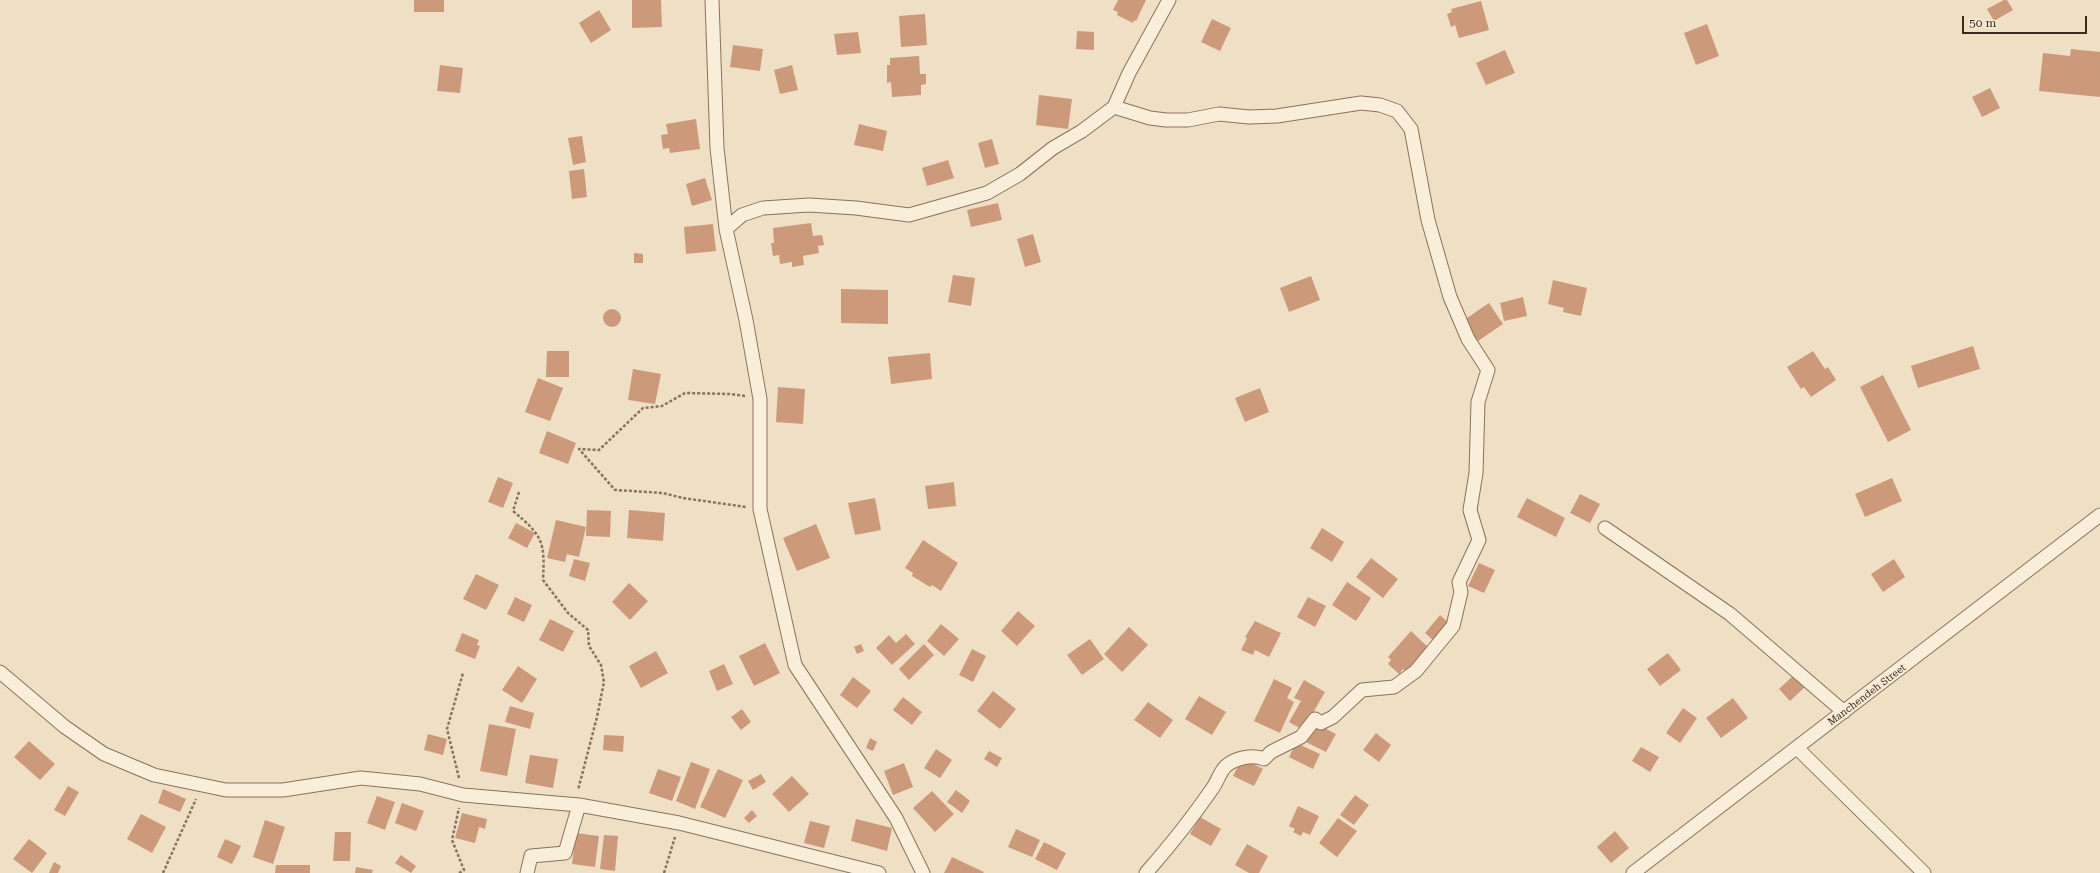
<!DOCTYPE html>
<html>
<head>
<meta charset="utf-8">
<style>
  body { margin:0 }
  #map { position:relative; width:2100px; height:873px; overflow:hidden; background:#efe0c5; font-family:"Roboto Serif",serif }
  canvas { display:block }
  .scale { position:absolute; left:1962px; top:16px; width:125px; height:18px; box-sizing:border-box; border:2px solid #3a2b1f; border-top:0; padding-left:5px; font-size:12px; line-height:14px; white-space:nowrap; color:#3a2b1f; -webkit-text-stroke:3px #f6ebd5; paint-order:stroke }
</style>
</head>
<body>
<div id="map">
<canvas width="2100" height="873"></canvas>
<div class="scale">50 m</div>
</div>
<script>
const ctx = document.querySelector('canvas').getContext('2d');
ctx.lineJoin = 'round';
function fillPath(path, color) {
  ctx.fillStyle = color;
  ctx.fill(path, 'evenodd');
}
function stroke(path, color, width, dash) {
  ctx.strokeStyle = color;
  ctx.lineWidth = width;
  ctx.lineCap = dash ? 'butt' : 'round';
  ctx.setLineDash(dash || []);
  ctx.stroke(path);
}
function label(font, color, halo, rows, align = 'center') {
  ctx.font = font + ' "Roboto Serif",serif';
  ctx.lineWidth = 4;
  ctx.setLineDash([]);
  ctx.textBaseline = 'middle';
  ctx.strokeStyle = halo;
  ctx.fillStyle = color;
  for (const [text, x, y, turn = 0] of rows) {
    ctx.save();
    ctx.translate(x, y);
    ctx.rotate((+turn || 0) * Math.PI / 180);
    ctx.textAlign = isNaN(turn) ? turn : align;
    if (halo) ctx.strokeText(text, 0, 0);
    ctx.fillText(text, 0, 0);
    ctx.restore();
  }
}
fillPath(new Path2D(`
  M414,0H444V12H414Z
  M632,0H661L662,27L632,28Z
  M1118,0H1146L1136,21L1134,20L1133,23L1117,15L1118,12L1113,10Z
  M2004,0H2007L2013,10L1994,21L1987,9Z
  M1481,1L1489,30L1459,38L1455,25L1451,27L1447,14L1452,12L1451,9Z
  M599,10L611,30L591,43L579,23Z
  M925,14L927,45L901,47L899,16Z
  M1212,19L1231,28L1220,51L1201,42Z
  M1707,24L1719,56L1696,65L1684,33Z
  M1077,31L1094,32V50L1076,49Z
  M858,32L861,53L837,55L834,34Z
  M733,45L763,49L760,71L730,67Z
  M2071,49L2100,52V97L2039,91L2043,53L2070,56Z
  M1505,50L1515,73L1486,85L1476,63Z
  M919,56L920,74H926V84L921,85V95L892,97L891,82L887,83V65H890V58Z
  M440,65L463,68L460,93L437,91Z
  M792,65L798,90L780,94L774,70Z
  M1990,88L2000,108L1982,117L1972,97Z
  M1039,95L1072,99L1068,129L1036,125Z
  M696,119L700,149L670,153L669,148L663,149L661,135L668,134L666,124Z
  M859,124L887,131L883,151L854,145Z
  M582,136L586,162L573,165L568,138Z
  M992,139L999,164L985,168L978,143Z
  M948,160L954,178L927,186L922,168Z
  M584,169L587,197L572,199L569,171Z
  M705,178L712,200L692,206L686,184Z
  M998,203L1002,220L971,227L967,210Z
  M811,223L813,236L822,235L824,245L818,246L819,253L803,256L804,265L792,267V262L780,264L779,255L773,256L771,243H774L773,228Z
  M713,224L716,251L686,254L684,227Z
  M1033,234L1041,262L1025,267L1017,239Z
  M634,253L643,254V263H634Z
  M953,275L975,278L971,306L948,302Z
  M1311,276L1320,300L1289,312L1280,288Z
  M1553,280L1587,288L1581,316L1563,312L1564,308L1548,304Z
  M841,289L888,290V324L841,323Z
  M1523,297L1527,316L1504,321L1500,303Z
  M1489,303L1503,324L1478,341L1464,320Z
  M603 318a9 9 0 1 1 18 0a9 9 0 1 1-18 0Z
  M1973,346L1980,369L1918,388L1911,366Z
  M547,351H569V377H546Z
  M1813,351L1825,369L1828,367L1836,380L1811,397L1804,387L1801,389L1787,367Z
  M930,353L932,379L891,384L888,357Z
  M633,369L661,374L655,404L628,400Z
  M1883,375L1911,430L1888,442L1860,387Z
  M538,378L563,388L550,421L525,412Z
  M778,387L805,389L803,424L776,422Z
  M1260,388L1269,412L1245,422L1235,398Z
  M547,431L576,443L568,464L539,453Z
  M498,477L513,483L503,508L488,502Z
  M1892,478L1902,501L1865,517L1855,494Z
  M954,482L956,506L928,509L925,486Z
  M1580,494L1600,504L1590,523L1570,513Z
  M875,498L881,530L855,535L848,503Z
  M1527,498L1565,518L1556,537L1517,517Z
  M587,510L611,511L610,537L586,536Z
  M629,510L665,513L663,541L627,538Z
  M556,520L586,527L579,557L567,554L565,562L547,558Z
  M516,523L535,533L527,548L508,538Z
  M816,524L830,558L797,571L783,538Z
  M1322,528L1344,542L1332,562L1310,548Z
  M923,540L958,563L941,591L932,585L930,587L912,576L913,573L905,568Z
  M1371,558L1398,579L1383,598L1356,577Z
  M574,559L590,563L585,581L569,576Z
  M1894,559L1905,577L1883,592L1871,574Z
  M1479,563L1495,570L1484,593L1468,586Z
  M476,574L499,585L486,610L463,599Z
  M1347,582L1371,598L1356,621L1332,605Z
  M629,583L648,601L630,620L612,602Z
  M515,597L532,605L524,622L507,614Z
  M1308,597L1326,606L1315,627L1297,617Z
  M1018,611L1035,626L1017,646L1001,631Z
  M1440,615L1450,624L1435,642L1425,633Z
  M550,619L574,631L563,652L539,640Z
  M1255,621L1281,633L1269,657L1255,650L1253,655L1241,650L1247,638L1245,637Z
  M941,624L959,639L944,656L927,641Z
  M1129,627L1148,645L1122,672L1104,654Z
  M1411,631L1430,649L1409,674L1403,669L1399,674L1388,664L1391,660L1388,657Z
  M462,633L479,640L477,645L480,646L475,659L455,651Z
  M906,634L915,644L892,665L876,648L889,635L896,643Z
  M1090,639L1104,659L1082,675L1067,655Z
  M765,643L780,673L754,686L739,656Z
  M861,644L864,651L857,654L854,647Z
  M924,644L934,655L909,680L899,669Z
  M972,649L986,656L973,682L959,675Z
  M656,651L668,673L641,688L629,666Z
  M1668,653L1681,670L1660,686L1647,669Z
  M724,664L733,684L717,691L709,671Z
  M518,666L537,679L522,703L502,690Z
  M1794,675L1805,687L1790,701L1779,689Z
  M853,677L871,691L857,708L840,695Z
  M1274,679L1292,688L1287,698L1294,702L1280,733L1254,721Z
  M1304,680L1325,692L1303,730L1289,722L1301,701L1294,698Z
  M993,691L1016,709L1000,729L977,711Z
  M1199,696L1226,712L1212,735L1185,719Z
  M903,697L922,712L912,725L893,710Z
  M1733,698L1748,718L1721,738L1706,718Z
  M1148,702L1173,720L1160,738L1134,720Z
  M510,706L534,713L530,729L505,722Z
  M1683,708L1697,718L1680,743L1666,733Z
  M742,709L751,722L741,730L731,717Z
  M1313,722L1336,734L1326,752L1304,741Z
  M489,724L516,729L507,776L480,771Z
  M1376,733L1391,745L1379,762L1363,750Z
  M428,734L447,739L443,755L424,750Z
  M604,735L624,736L623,752L603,750Z
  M870,738L877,742L873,751L866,748Z
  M29,741L55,764L40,780L14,757Z
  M1296,743L1320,754L1313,769L1289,757Z
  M1641,747L1659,757L1650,772L1632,761Z
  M936,749L952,760L940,778L924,768Z
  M989,751L1002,758L997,767L984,759Z
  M530,755L558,759L553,788L525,783Z
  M1242,758L1263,769L1254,786L1233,776Z
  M691,762L710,769L695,809L676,801Z
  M904,763L913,787L893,795L884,771Z
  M658,769L681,777L672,801L649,793Z
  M718,769L743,780L725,818L700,807Z
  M761,774L766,782L753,790L748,781Z
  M792,776L809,794L789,812L772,794Z
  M68,786L79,792L65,816L54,810Z
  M163,789L186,799L180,812L158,803Z
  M956,790L970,801L962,813L947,802Z
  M932,791L954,814L935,832L913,808Z
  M1355,795L1369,805L1354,825L1340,815Z
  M377,796L395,802L385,830L367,823Z
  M402,803L424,811L416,831L395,823Z
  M1298,806L1319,816L1310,835L1303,832L1301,836L1293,832L1295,829L1289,826Z
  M752,810L757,816L749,823L744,818Z
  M462,813L487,819L485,829L479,827L475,843L455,838Z
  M141,814L166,827L152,853L127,839Z
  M1200,817L1221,829L1211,846L1190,834Z
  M1338,818L1357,831L1337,857L1319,843Z
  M856,819L892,828L887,851L851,841Z
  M265,820L285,827L273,864L253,857Z
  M810,821L830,826L824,848L804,843Z
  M1016,829L1040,840L1032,857L1008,847Z
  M1615,831L1629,848L1611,863L1597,847Z
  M335,832H351L350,861H333Z
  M576,833L599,836L595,867L572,864Z
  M604,835L618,836L615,871L600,869Z
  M29,839L47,853L32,873L13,859Z
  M225,839L241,846L232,864L217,857Z
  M1044,842L1066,853L1057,870L1035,859Z
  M1247,844L1268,856L1259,873H1249L1235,865Z
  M401,855L416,866L411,873L395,863Z
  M952,857L984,872L983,873H944Z
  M54,862L61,866L58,873H49Z
  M276,865H310V873H275Z
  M356,867L373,870L372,873H355Z`), '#cd997b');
const minor = new Path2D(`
  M712,0L717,148L726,229L746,320L760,399V509L795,665L896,818L923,873
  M1114,107L1150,118L1166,120H1188L1219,114L1249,117L1277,116L1361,103L1380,105L1397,111L1411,129L1428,220L1450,297L1468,339L1488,370L1478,402L1476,473L1470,510L1479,540L1459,582L1461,592L1453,626L1416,671L1394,687L1362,690L1333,717L1321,723L1315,719L1301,737L1271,752L1264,759C1253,754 1235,758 1226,766C1220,771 1217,783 1212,789C1192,818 1169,847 1146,873
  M726,229L742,215L763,208L809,205L856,208L909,215L987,193L1020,174L1053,148L1082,131L1114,107L1129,73L1169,0
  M1605,528L1730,614L1844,712
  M0,672L65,727L104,754L154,775L226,790H283L361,778L420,784L463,795L579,805L679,823L879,873
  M1797,748L1924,873
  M527,873L531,856L565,853L579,805
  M1633,873L2100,515`);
stroke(minor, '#8a725b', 15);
stroke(new Path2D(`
  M745,396L730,394L685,393L662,406L643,408L599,450L579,449L615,490L663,493L683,498L746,507
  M519,492L513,511C543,536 545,542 543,580L568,613L588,630L589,646L601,665L604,682L597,717L578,790
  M459,778L447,729L463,673
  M163,873L196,799
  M459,873L464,870L452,840L459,808
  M664,873L675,837`), '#8a725b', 2.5, [3, 2]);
stroke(minor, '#f9eed9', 13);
label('10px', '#3a2b1f', '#f6ebd5', [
  ["Manchendeh Street",1867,695,-37]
]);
</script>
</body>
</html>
